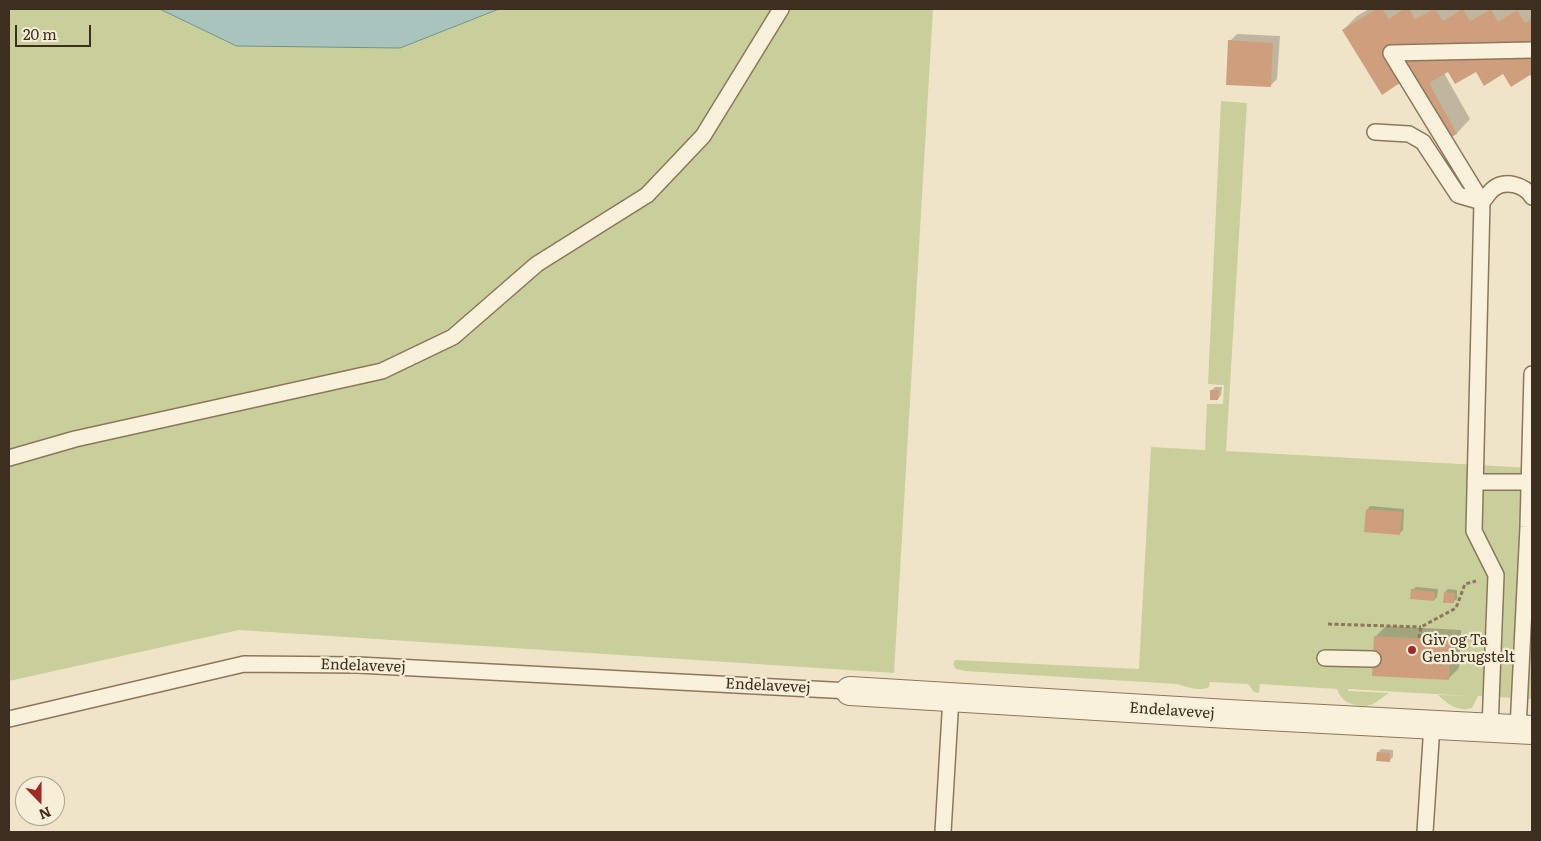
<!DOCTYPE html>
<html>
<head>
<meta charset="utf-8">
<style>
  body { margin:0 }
  #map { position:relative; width:1541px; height:841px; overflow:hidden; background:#f0e4c8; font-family:Literata,serif }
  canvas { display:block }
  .frame { position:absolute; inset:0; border:10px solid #3d2e20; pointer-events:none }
  .north { position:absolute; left:15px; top:776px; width:50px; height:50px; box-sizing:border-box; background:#f7eed8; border:1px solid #ada18e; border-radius:50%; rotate:158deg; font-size:14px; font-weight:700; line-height:20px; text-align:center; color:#3d2e20 }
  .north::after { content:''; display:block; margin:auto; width:18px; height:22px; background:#9e2a2b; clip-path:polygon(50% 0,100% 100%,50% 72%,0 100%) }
  .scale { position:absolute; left:15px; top:25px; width:76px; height:22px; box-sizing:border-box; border:2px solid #3d2e20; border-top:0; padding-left:6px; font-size:15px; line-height:18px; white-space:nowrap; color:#3d2e20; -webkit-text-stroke:4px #f7eed8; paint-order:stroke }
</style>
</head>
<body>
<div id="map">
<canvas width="1541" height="841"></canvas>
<div class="frame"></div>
<div class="north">N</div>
<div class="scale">20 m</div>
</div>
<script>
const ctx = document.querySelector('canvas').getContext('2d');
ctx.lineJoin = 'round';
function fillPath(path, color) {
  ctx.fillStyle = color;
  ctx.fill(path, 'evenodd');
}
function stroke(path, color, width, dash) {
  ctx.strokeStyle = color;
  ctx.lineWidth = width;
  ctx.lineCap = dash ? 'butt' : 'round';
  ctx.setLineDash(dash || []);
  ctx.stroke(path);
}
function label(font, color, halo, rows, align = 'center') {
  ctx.font = font + ' Literata,serif';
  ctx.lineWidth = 4.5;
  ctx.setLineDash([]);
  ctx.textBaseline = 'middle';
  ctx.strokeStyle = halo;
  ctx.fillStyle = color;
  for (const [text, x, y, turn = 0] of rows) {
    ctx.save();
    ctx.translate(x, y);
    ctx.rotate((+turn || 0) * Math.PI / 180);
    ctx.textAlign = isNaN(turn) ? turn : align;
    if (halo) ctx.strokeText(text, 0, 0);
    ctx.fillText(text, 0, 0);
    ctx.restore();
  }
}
fillPath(new Path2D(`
  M9,9H160L237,46L400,48L499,9H933L894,673L239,630L9,681Z
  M1221,101L1247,103L1226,451L1532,468V699L1478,696L1472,708C1457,712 1449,705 1438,695L1468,696L1348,689V691L1389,693C1383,697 1376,703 1371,705C1356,708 1341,703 1337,689L1260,684L1259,693L1254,692L1248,684L1210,682L1209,687C1199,692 1187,687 1177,684L965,671L956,669L953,664L955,660L1139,669L1151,447L1205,450L1207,404H1223L1224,385L1208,384Z`), '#c9cf9b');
const water = new Path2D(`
  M160,9H499L400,48L237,46Z`);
fillPath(water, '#a9c4bc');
stroke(water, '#6f938a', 1);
fillPath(new Path2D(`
  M1369,9H1532V75L1531,73L1477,71L1449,70L1444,73L1470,119L1457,133L1438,143L1401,82L1343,30L1357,16Z
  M1237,34L1280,36L1277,79L1270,86L1230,41Z
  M1215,387H1222L1221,395L1218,399L1212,390Z
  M1370,506L1404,509L1403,530L1400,533L1367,510Z
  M1416,587L1438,589L1437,597L1434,600L1412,590Z
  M1448,589L1457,590V599L1453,602L1445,592Z
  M1386,626L1461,630L1459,668L1448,679L1375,637Z
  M1381,749L1393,750V757L1389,761L1378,753Z`), '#0003');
fillPath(new Path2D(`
  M1376,9H1382L1389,19L1404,9H1409L1415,19L1435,9L1443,21L1463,9L1470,21L1491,9L1498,22L1517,10L1525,23L1532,19V78L1530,75L1511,87L1503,74L1484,86L1476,72L1455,84L1448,72L1429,83L1457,134L1438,144L1400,83L1382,95L1342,30Z
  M1228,40L1273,43L1271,87L1226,85Z
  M1210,390H1219L1218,400H1210Z
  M1366,509L1402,512L1400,535L1364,532Z
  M1411,589L1435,592L1434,601L1410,599Z
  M1444,592L1454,593V603H1443Z
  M1374,636L1451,640L1449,680L1372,676Z
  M1377,752L1390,753V762L1376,761Z`), '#cf9f7d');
const service = new Path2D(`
  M1375,132L1409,134L1423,142L1458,195L1482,202
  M1482,202L1391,53L1532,50
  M9,458L75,439L382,371L453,337L537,264L647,195L703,136L781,9
  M1475,482H1529
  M1325,658L1373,659
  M9,719L244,664L358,665L850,691
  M1490,728L1496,575L1474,531L1482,202C1486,198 1489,192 1493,189C1505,179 1525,185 1532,197
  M1518,729L1528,527L1532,374
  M943,832L951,697
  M1425,832L1432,725`);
const minor = new Path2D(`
  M850,691L1228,714L1532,730`);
stroke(service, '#8d765c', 18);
stroke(minor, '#8d765c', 30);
stroke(new Path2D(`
  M1328,624L1421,627
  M1419,638L1421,627L1456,608L1465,584L1476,581`), '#8d765c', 3, [4, 2.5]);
stroke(service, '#faf1dc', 15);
stroke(minor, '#faf1dc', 28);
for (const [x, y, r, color] of [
  [1412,650,5,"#9e2a2b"]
]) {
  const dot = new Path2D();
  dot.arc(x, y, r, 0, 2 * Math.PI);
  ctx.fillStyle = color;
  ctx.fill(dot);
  stroke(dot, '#f7eed8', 2);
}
label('15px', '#3d2e20', '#f7eed8', [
  ["Giv og Ta",1422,641],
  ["Genbrugstelt",1422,658]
], 'left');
label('15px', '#3d2e20', '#f7eed8', [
  ["Endelavevej",363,666,2],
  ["Endelavevej",768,686,3],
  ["Endelavevej",1172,711,4]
]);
</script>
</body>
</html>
